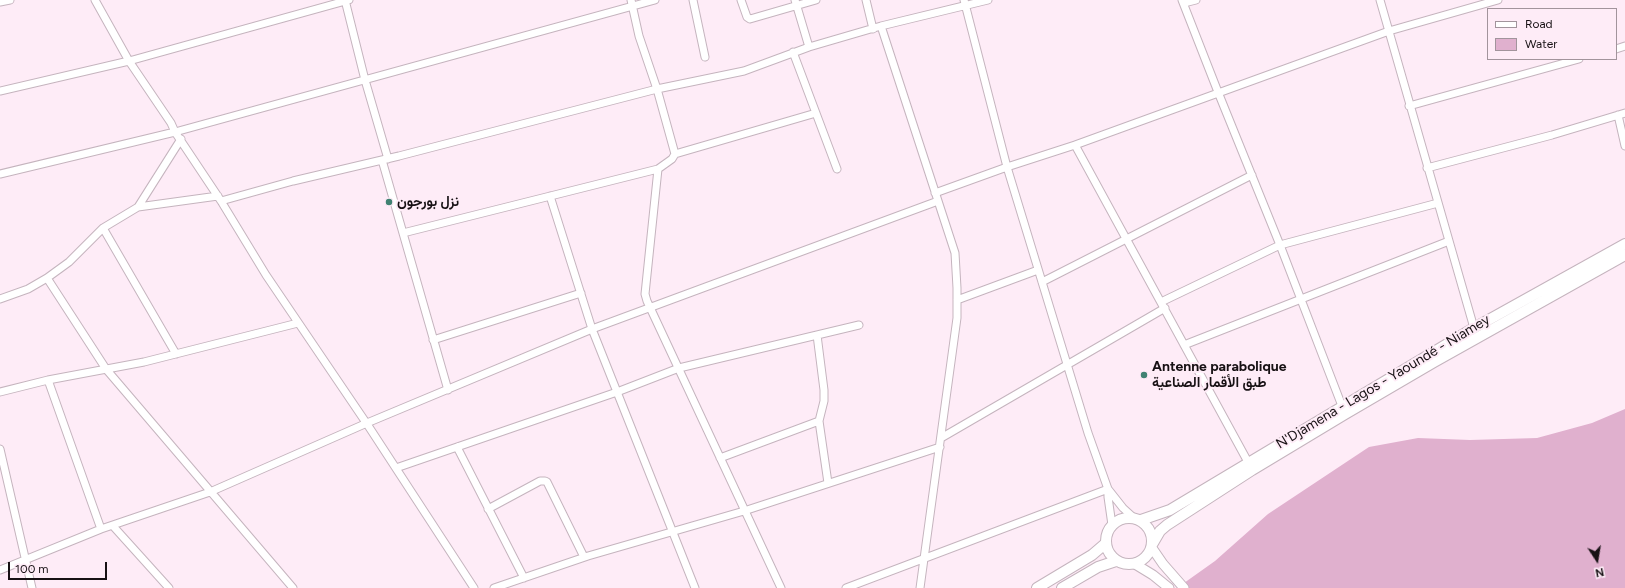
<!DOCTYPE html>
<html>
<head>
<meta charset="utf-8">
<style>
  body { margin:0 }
  #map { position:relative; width:1625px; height:588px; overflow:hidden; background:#feecf7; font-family:Figtree,sans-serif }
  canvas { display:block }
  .legend { position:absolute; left:1487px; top:8px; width:130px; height:52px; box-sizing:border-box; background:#feecf7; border:1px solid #a2949c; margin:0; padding:5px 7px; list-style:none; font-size:12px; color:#171114 }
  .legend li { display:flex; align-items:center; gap:8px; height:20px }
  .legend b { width:20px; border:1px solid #a2949c }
  .north { position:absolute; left:1577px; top:540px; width:40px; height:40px; -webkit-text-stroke:3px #feecf7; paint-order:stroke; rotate:168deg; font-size:11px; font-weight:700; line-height:16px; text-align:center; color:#171114 }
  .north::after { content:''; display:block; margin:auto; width:14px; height:18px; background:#171114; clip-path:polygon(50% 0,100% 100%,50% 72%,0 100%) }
  .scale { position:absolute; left:8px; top:562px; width:99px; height:18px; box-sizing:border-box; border:2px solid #171114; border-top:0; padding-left:5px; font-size:12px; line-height:14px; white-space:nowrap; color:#171114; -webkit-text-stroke:3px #feecf7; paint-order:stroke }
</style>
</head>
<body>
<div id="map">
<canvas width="1625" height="588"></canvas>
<ul class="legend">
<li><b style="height:5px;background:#fff"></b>Road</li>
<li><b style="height:11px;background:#e0b0ce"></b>Water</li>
</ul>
<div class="north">N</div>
<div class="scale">100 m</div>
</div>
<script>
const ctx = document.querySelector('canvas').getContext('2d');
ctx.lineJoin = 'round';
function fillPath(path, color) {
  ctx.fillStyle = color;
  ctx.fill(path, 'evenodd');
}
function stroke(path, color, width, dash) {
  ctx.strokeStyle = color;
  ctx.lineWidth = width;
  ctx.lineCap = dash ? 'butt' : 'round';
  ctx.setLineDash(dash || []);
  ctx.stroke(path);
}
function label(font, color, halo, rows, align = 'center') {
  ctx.font = font + ' Figtree,Vazirmatn,sans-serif';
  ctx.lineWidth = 4;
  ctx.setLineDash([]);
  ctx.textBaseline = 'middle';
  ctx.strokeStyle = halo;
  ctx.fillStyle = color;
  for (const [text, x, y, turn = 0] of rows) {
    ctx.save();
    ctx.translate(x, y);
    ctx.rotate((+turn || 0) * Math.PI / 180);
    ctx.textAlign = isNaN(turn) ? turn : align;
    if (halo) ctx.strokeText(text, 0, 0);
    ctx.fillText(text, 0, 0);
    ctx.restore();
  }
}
fillPath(new Path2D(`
  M1625,409V588H1177L1215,561L1268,514L1369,447L1418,438L1470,440L1537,438L1592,423Z`), '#e0b0ce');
const minor = new Path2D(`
  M95,0L129,61L171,123L175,132L221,201L266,275L369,427L474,588
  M345,0L365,80L388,159
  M693,0L705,57
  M741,0L747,17L750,19L816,0
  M795,0L809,47
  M866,0L873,29
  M964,0L1007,167L1088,433L1108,489L1123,508L1134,518
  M1182,0L1218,92L1280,245L1342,406
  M1380,0L1474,328
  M0,2L10,0
  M1184,3L1196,0
  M881,26L955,253L957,288V318L920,588
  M1616,49L1625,46
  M793,52L837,169
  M0,91L129,61L349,0
  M1409,106L1579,59
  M1618,115L1625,146
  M1075,145L1389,31L1498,0
  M675,154L816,113
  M382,160L448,390
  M1427,168L1552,135L1625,113
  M658,169L645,294L647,301L781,588
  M0,174L175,132L655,0
  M935,193L1007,167L1075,145L1248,462
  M550,196L592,329L695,588
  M221,201L293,181L399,156L657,89L744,71L809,47L881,26L988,0
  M138,207L181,139
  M103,228L176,354
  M403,233L658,169L672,159L675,154L657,89L639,36L631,0
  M47,278L106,369L293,588
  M1042,282L1252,175
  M0,299L28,289L47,278L69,262L103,228L138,207L218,196
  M957,300L1038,270
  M1161,302L1280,245L1438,203
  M817,335L824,390V401L819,421L828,483
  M433,340L581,293
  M1184,345L1449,241
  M48,380L101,529
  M0,392L48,380L144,362L298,323
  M941,438L1165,308
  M457,447L524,578
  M0,449L32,588
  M720,458L819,421
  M396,468L617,392L679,368L859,325
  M1108,489V497L1112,525
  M488,509L540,481H545L547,482L584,557
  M113,526L169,588
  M0,570L101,529L210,492L367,423L592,329L938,201
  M494,588L588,556L744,511L940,447
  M846,588L1108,489`);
const major = new Path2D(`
  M1152,548L1163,564L1184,588
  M1135,564L1153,575L1169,588`);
const highway = new Path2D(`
  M1106 541a23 23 0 1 1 46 0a23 23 0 1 1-46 0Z
  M1141,520L1170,510L1474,328L1625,244
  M1153,543L1160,531L1167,525L1252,470L1345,414L1434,362L1625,255
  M1037,588L1092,555L1106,543
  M1062,588L1098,567L1116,561`);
stroke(minor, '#c5b4be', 9);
stroke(major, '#c5b4be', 11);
stroke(highway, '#c5b4be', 12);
stroke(minor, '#fff', 7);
stroke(major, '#fff', 9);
stroke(highway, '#fff', 10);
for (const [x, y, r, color] of [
  [389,202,4,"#408272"],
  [1144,375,4,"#408272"]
]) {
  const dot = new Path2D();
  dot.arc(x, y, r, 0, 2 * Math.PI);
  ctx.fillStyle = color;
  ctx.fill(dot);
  stroke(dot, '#feecf7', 1.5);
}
label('bold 14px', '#171114', '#feecf7', [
  ["نزل بورجون",397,202],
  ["Antenne parabolique",1152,367],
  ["طبق الأقمار الصناعية",1152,383]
], 'left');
label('14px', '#171114', '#feecf7', [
  ["N'Djamena - Lagos - Yaoundé - Niamey",1383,382,-31]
]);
</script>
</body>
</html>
